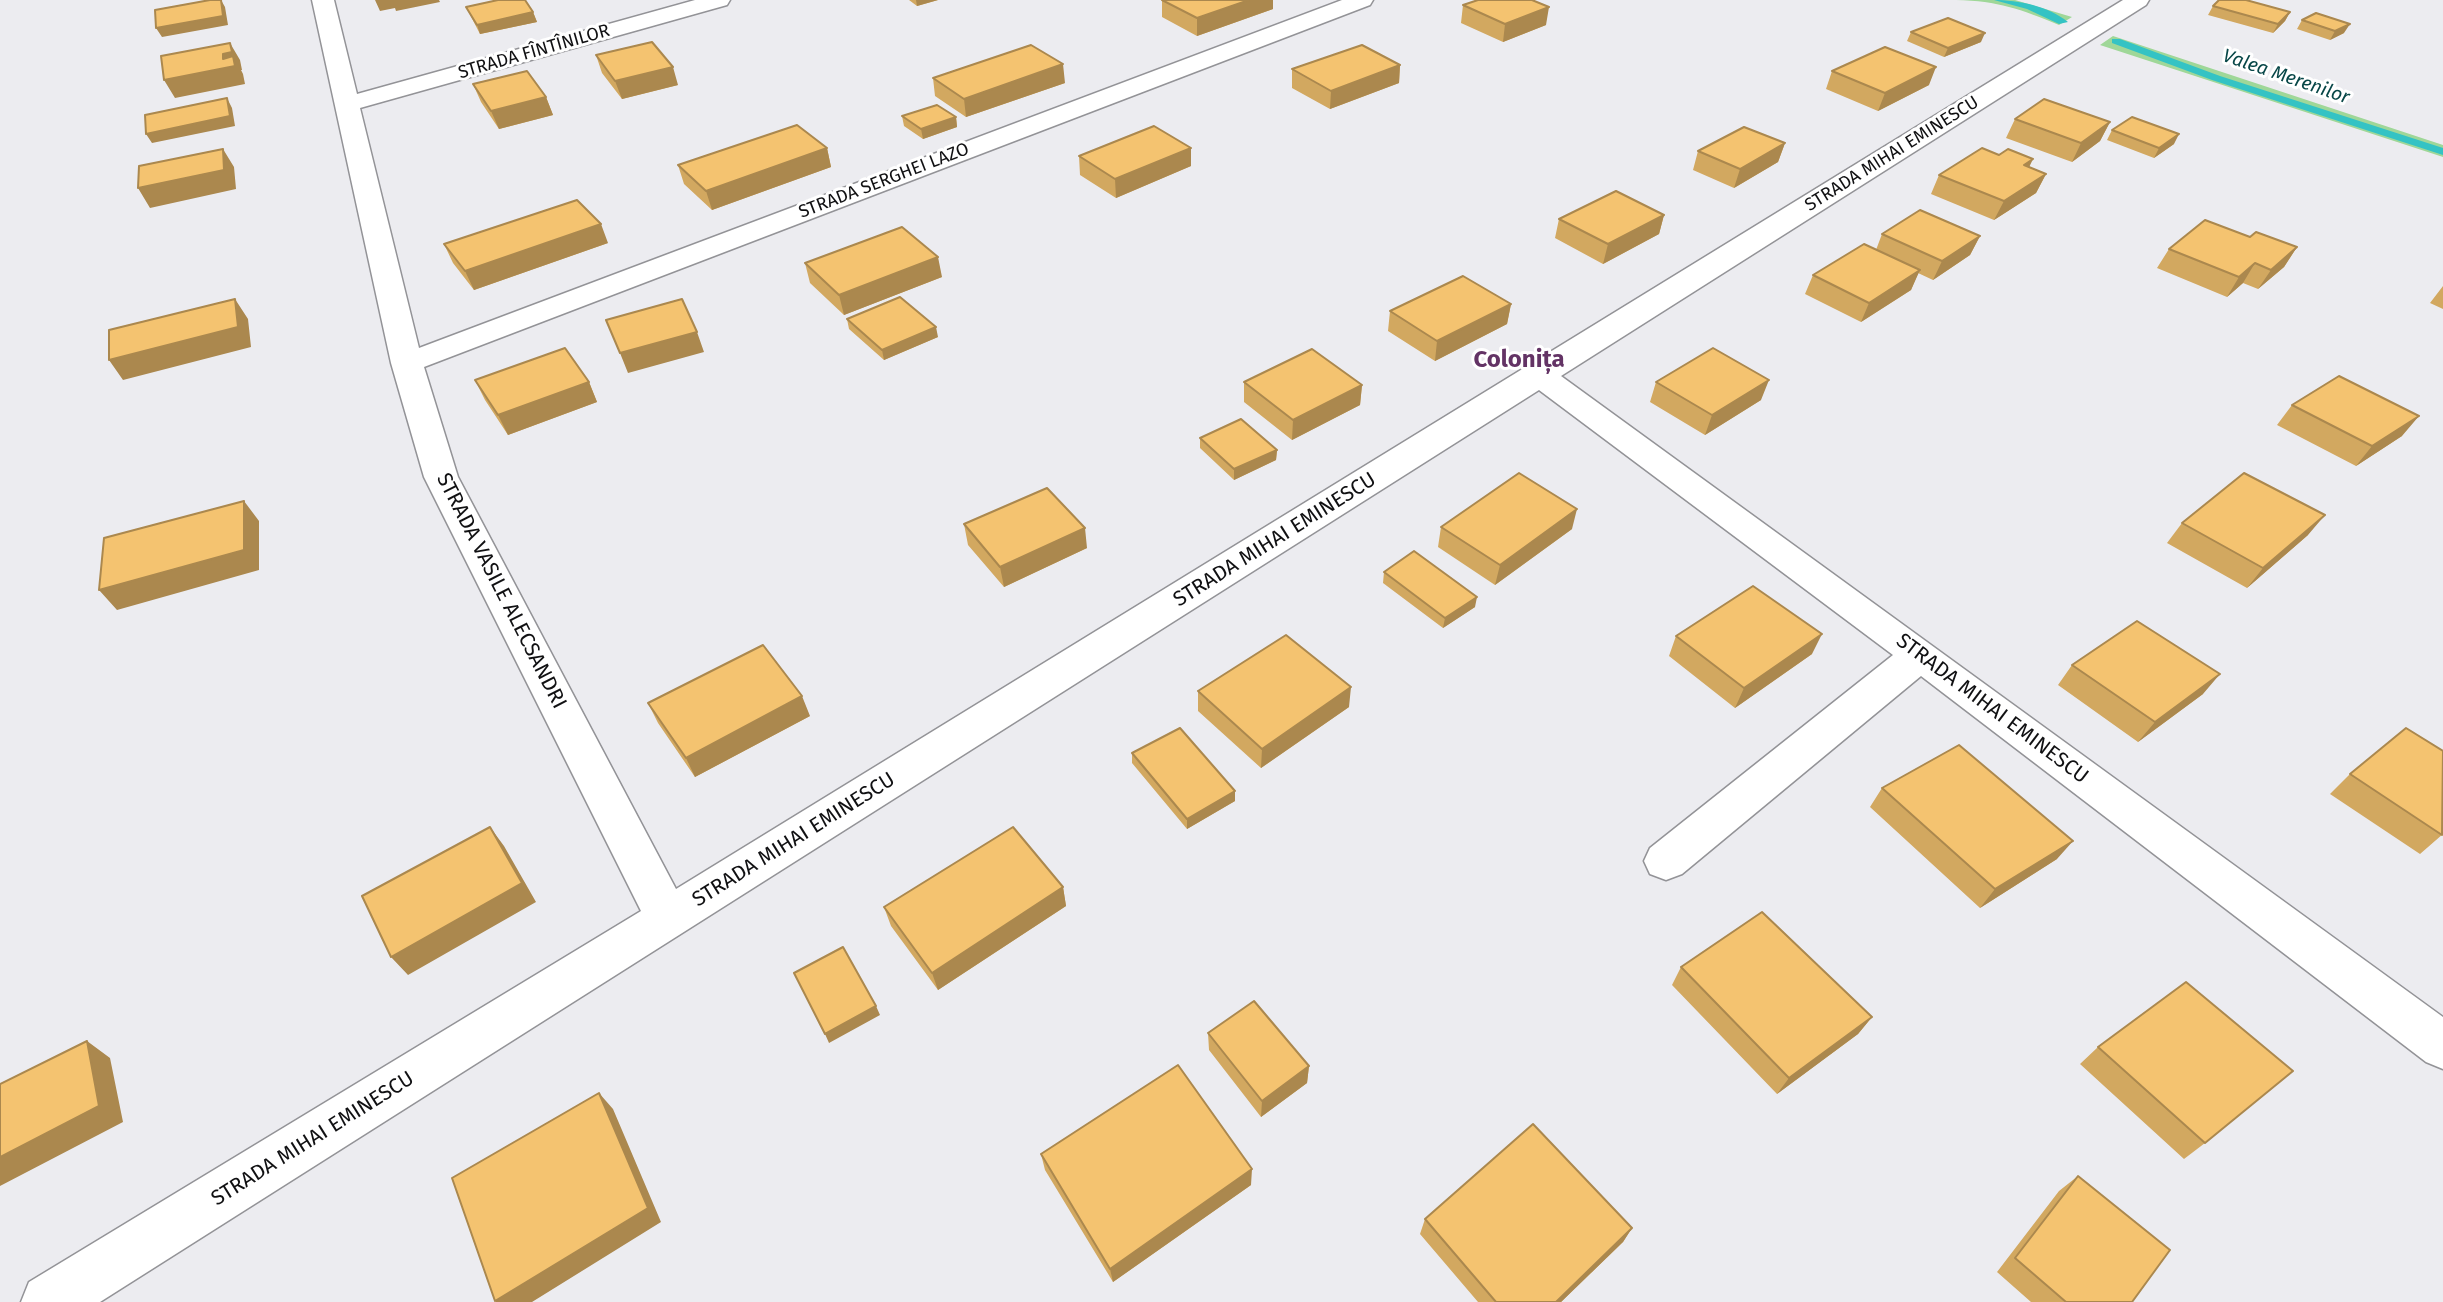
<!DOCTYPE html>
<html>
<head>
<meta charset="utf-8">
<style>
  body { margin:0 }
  canvas { display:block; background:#ececf0 }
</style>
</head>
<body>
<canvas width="2443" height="1302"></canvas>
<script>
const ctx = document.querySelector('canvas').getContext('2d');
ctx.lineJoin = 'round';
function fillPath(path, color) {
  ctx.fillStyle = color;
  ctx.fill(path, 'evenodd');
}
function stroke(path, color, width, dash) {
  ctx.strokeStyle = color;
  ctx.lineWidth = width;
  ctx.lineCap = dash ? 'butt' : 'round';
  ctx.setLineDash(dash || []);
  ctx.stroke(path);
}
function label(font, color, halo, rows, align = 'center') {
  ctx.font = font + ' "Fira Sans",sans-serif';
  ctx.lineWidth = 6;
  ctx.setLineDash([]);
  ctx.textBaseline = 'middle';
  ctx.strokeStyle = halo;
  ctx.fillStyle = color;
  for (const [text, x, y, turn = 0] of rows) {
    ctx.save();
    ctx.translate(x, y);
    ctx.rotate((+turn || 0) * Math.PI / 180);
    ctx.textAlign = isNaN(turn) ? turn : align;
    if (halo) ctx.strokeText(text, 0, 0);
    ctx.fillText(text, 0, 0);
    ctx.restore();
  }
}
fillPath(new Path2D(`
  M1956,0H2015L2072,17L2059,25C2020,9 1999,1 1956,0Z
  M2113,36L2443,145V157L2100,45Z`), '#9fd798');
fillPath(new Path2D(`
  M1994,0C2019,0 2048,6 2068,22L2059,24L2027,9Z
  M2112,39H2120L2220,76L2443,148V155L2212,80L2112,43Z`), '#34c3c4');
const minor = new Path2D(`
  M312,0H334L357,94L695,0H730L727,5L360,108L419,348L1342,0H1373L1370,5L424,367L458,477L676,889L2123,0H2149L2146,5L1561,376L2443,1017V1069L2426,1062L1921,676L1682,874L1666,880L1650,874L1644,861L1650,848L1893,655L1539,390L100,1302H21L29,1282L641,911L424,477L391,363Z`);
stroke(minor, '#939397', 3);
fillPath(minor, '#fff');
fillPath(new Path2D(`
  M909,0H938L917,6Z
  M1162,0L1273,9L1197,36L1162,17Z
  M1463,5L1546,25L1503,42L1461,23Z
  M2213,6L2290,12L2285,21L2273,33L2208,15Z
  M466,7L533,12L537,22L480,34Z
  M2302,20L2344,33L2330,40L2297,29Z
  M1911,32L1981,42L1944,57L1907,41Z
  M596,55L678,85L622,99L602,73Z
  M1400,65L1399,83L1330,109L1292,88V69Z
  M1832,71L1929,85L1878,111L1826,89Z
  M933,78L1065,83L966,117L935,96Z
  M473,84L546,97L553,115L499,129L481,102Z
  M902,116L956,117L957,127L923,139L904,126Z
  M2015,119L2110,122L2100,141L2072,162L2006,138Z
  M2112,130L2174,144L2154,158L2107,140Z
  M1785,143L1778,162L1734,188L1693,170L1698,151Z
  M827,148L831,167L712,210L684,184L678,165Z
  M1191,148V166L1116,198L1080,175L1079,156Z
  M2029,167L2046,174L2036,193L1994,220L1931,194L1939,175Z
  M1664,215L1659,234L1603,264L1555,238L1559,219Z
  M1882,234L1980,236L1970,255L1933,280L1918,273L1911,290L1861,322L1805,294L1813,275L1876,250Z
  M2250,237L2297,247L2284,267L2258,289L2243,283L2227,297L2157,268L2169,249Z
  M608,243L474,290L453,263L444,244Z
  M805,263L942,277L844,315L810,283Z
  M2443,286V309L2430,303Z
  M1511,304L1507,324L1435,361L1388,331L1390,311Z
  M847,319L938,337L884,360L849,329Z
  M475,380L589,382L597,402L508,435L485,400Z
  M1244,382L1362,385L1360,405L1292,440L1244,402Z
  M1656,382L1761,400L1705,435L1650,402Z
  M2292,405L2402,436L2356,466L2277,425Z
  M1200,438L1277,450L1276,460L1234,480L1200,448Z
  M2182,523L2308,535L2247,588L2167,543Z
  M964,524L1087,548L1004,587L968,545Z
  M1441,527L1572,529L1495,585L1438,547Z
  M1384,572L1475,607L1443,628L1383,583Z
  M1676,636L1812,654L1735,708L1669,656Z
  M2072,665L2203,694L2138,742L2058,685Z
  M1198,691L1349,707L1261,768L1198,711Z
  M648,703L810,716L695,777L658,723Z
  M1132,753L1235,801L1187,829L1132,763Z
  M2350,774L2443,834L2420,854L2330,794Z
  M1882,788L2057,859L1980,908L1870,807Z
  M1063,887L1066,906L938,990L891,926L884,907Z
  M1681,967L1872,1017L1858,1034L1777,1094L1672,985Z
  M1208,1033L1309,1066L1307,1083L1261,1117L1209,1050Z
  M2098,1047L2205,1143L2184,1159L2080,1064Z
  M1041,1154L1251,1185L1113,1282L1045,1170Z
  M2078,1176L2132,1302H2031L1997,1272L2059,1191Z
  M1425,1219L1632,1228L1623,1242L1561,1302H1478L1420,1234Z`), '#d2a860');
fillPath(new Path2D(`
  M221,0L225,7L228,25L162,37L156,28Z
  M375,0H439L440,2L396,11L395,8L380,11Z
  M916,0H938L917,6Z
  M1249,0H1273V9L1197,36V18Z
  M1549,7L1546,25L1503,42L1505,24Z
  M533,12L537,22L480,34L477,25Z
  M2290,12L2285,21L2273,33L2278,24Z
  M2350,24L2344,33L2330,40L2335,31Z
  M1985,33L1981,42L1944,57L1948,48Z
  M230,43L240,60L242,70H241L243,74L245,84L175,98L164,80L223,59V54Z
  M1063,64L1065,83L966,117L964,99Z
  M1400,65L1399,83L1330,109L1331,91Z
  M673,67L678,85L622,99L615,81Z
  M1936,67L1929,85L1878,111L1885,93Z
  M546,97L553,115L499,129L491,111Z
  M227,98L232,108L235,126L152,143L146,134Z
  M956,117L957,127L923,139L921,129Z
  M2110,122L2100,141L2072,162L2081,143Z
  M2179,134L2174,144L2154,158L2159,148Z
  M1785,143L1778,162L1734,188L1740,169Z
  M827,148L831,167L712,210L706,191Z
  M1191,148V166L1116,198L1115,179Z
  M223,149L234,167L236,189L150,208L138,188Z
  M2033,159L2024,178V165Z
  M2046,174L2036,193L1994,220L2004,201Z
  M1664,215L1659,234L1603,264L1608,244Z
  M601,224L608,243L474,290L465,271Z
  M1980,236L1970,255L1933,280L1942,261Z
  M2297,247L2284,267L2258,289L2271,270Z
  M938,257L942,277L844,315L839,295Z
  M2255,263L2243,283L2227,297L2239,277Z
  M1920,270L1911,290L1861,322L1869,303Z
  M235,299L248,319L251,347L123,380L109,360Z
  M1511,304L1507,324L1435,361L1437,341Z
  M936,327L938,337L884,360L882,350Z
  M697,332L704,352L628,373L620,353Z
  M1769,380L1761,400L1705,435L1712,415Z
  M589,382L597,402L508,435L498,415Z
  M1362,385L1360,405L1292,440L1293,420Z
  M2419,416L2402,436L2356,466L2372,446Z
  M1277,450L1276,460L1234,480V469Z
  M244,501L259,521V570L117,610L99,590Z
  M1577,509L1572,529L1495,585L1500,565Z
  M2325,515L2308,535L2247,588L2263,568Z
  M1085,528L1087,548L1004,587L1000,567Z
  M1477,597L1475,607L1443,628L1445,618Z
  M1822,634L1812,654L1735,708L1744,688Z
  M2220,674L2203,694L2138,742L2155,722Z
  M1351,687L1349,707L1261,768L1262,749Z
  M802,696L810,716L695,777L686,758Z
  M1235,791V801L1187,829V819Z
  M490,827L504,846L536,902L408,975L391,957Z
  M2073,841L2057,859L1980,908L1995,889Z
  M1063,887L1066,906L938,990L932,973Z
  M876,1006L880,1015L829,1043L825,1034Z
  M1872,1017L1858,1034L1777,1094L1789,1078Z
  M87,1041L110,1058L123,1122L0,1186V1157Z
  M1309,1066L1307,1083L1261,1117L1262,1101Z
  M599,1093L613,1109L661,1222L532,1302H496L495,1301Z
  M1252,1169L1251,1185L1113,1282L1110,1269Z
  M1632,1228L1623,1242L1561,1302H1556Z`), '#ab884e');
const building = new Path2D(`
  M210,0H221L223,16L156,28L155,10Z
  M498,0H525L533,12L477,25L466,7Z
  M1162,0H1249L1197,18Z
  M1478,0H1532L1549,7L1505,24L1463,5Z
  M2219,0H2246L2290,12L2278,24L2213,6Z
  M2316,13L2350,24L2335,31L2302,20Z
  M1948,18L1985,33L1948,48L1911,32Z
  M652,42L673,67L615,81L596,55Z
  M230,43L232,52L223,54V59L233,56L235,66L164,80L161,56Z
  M1031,45L1063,64L964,99L933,78Z
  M1362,45L1400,65L1331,91L1292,69Z
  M1885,47L1936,67L1885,93L1832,71Z
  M527,71L546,97L491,111L473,84Z
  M227,98L230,116L146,134L145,115Z
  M2044,99L2110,122L2081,143L2015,119Z
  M937,105L956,117L921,129L902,116Z
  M2132,117L2179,134L2159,148L2112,130Z
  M797,125L827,148L706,191L678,165Z
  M1154,126L1191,148L1115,179L1079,156Z
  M1744,127L1785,143L1740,169L1698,151Z
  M1982,148L1999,155L2008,149L2033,159L2024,165L2046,174L2004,201L1939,175Z
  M223,149L224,170L138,188L139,166Z
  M1616,191L1664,215L1608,244L1559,219Z
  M577,200L601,224L465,271L444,244Z
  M1920,210L1980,236L1942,261L1882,234Z
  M2205,220L2250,237L2256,232L2297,247L2271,270L2255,263L2239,277L2169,249Z
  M902,227L938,257L839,295L805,263Z
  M1864,244L1920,270L1869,303L1813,275Z
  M1463,276L1511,304L1437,341L1390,311Z
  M900,297L936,327L882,350L847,319Z
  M235,299L238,327L109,360V330Z
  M682,299L697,332L620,353L606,320Z
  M565,348L589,382L498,415L475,380Z
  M1713,348L1769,380L1712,415L1656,382Z
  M1312,349L1362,385L1293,420L1244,382Z
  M2339,376L2419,416L2372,446L2292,405Z
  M1241,419L1277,450L1234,469L1200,438Z
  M1519,473L1577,509L1500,565L1441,527Z
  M2244,473L2325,515L2263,568L2182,523Z
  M1047,488L1085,528L1000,567L964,524Z
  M244,501V550L99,590L104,538Z
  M1414,551L1477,597L1445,618L1384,572Z
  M1753,586L1822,634L1744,688L1676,636Z
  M2137,621L2220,674L2155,722L2072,665Z
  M1286,635L1351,687L1262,749L1198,691Z
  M763,645L802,696L686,758L648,703Z
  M1180,728L1235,791L1187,819L1132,753Z
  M2406,728L2443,751L2442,835L2350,774Z
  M1959,745L2073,841L1995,889L1882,788Z
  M490,827L522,883L391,957L362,896Z
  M1013,827L1063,887L932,973L884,907Z
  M1762,912L1872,1017L1789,1078L1681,967Z
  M843,947L876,1006L825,1034L794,973Z
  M2186,982L2293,1071L2205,1143L2098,1047Z
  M1254,1001L1309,1066L1262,1101L1208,1033Z
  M87,1041L99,1106L0,1157V1084Z
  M1178,1065L1252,1169L1110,1269L1041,1154Z
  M599,1093L648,1208L495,1301L452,1178Z
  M1533,1124L1632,1228L1556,1302H1496L1425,1219Z
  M2078,1176L2170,1250L2132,1302H2066L2015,1258Z`);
fillPath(building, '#f4c370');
stroke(building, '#ab884e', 2);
label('18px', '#101012', '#fff', [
  ["STRADA FÎNTÎNILOR",534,52,-16],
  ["STRADA MIHAI EMINESCU",1892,154,-32],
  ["STRADA SERGHEI LAZO",884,181,-21]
]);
label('italic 19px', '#084748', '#fff', [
  ["Valea Merenilor",2286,77,19]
]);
label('21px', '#101012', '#fff', [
  ["STRADA MIHAI EMINESCU",1275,540,-32],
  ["STRADA VASILE ALECSANDRI",501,591,63],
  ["STRADA MIHAI EMINESCU",1992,709,37],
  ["STRADA MIHAI EMINESCU",794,840,-32],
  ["STRADA MIHAI EMINESCU",313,1139,-32]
]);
label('bold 24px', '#633365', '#fff', [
  ["Colonița",1519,360]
]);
</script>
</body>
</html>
